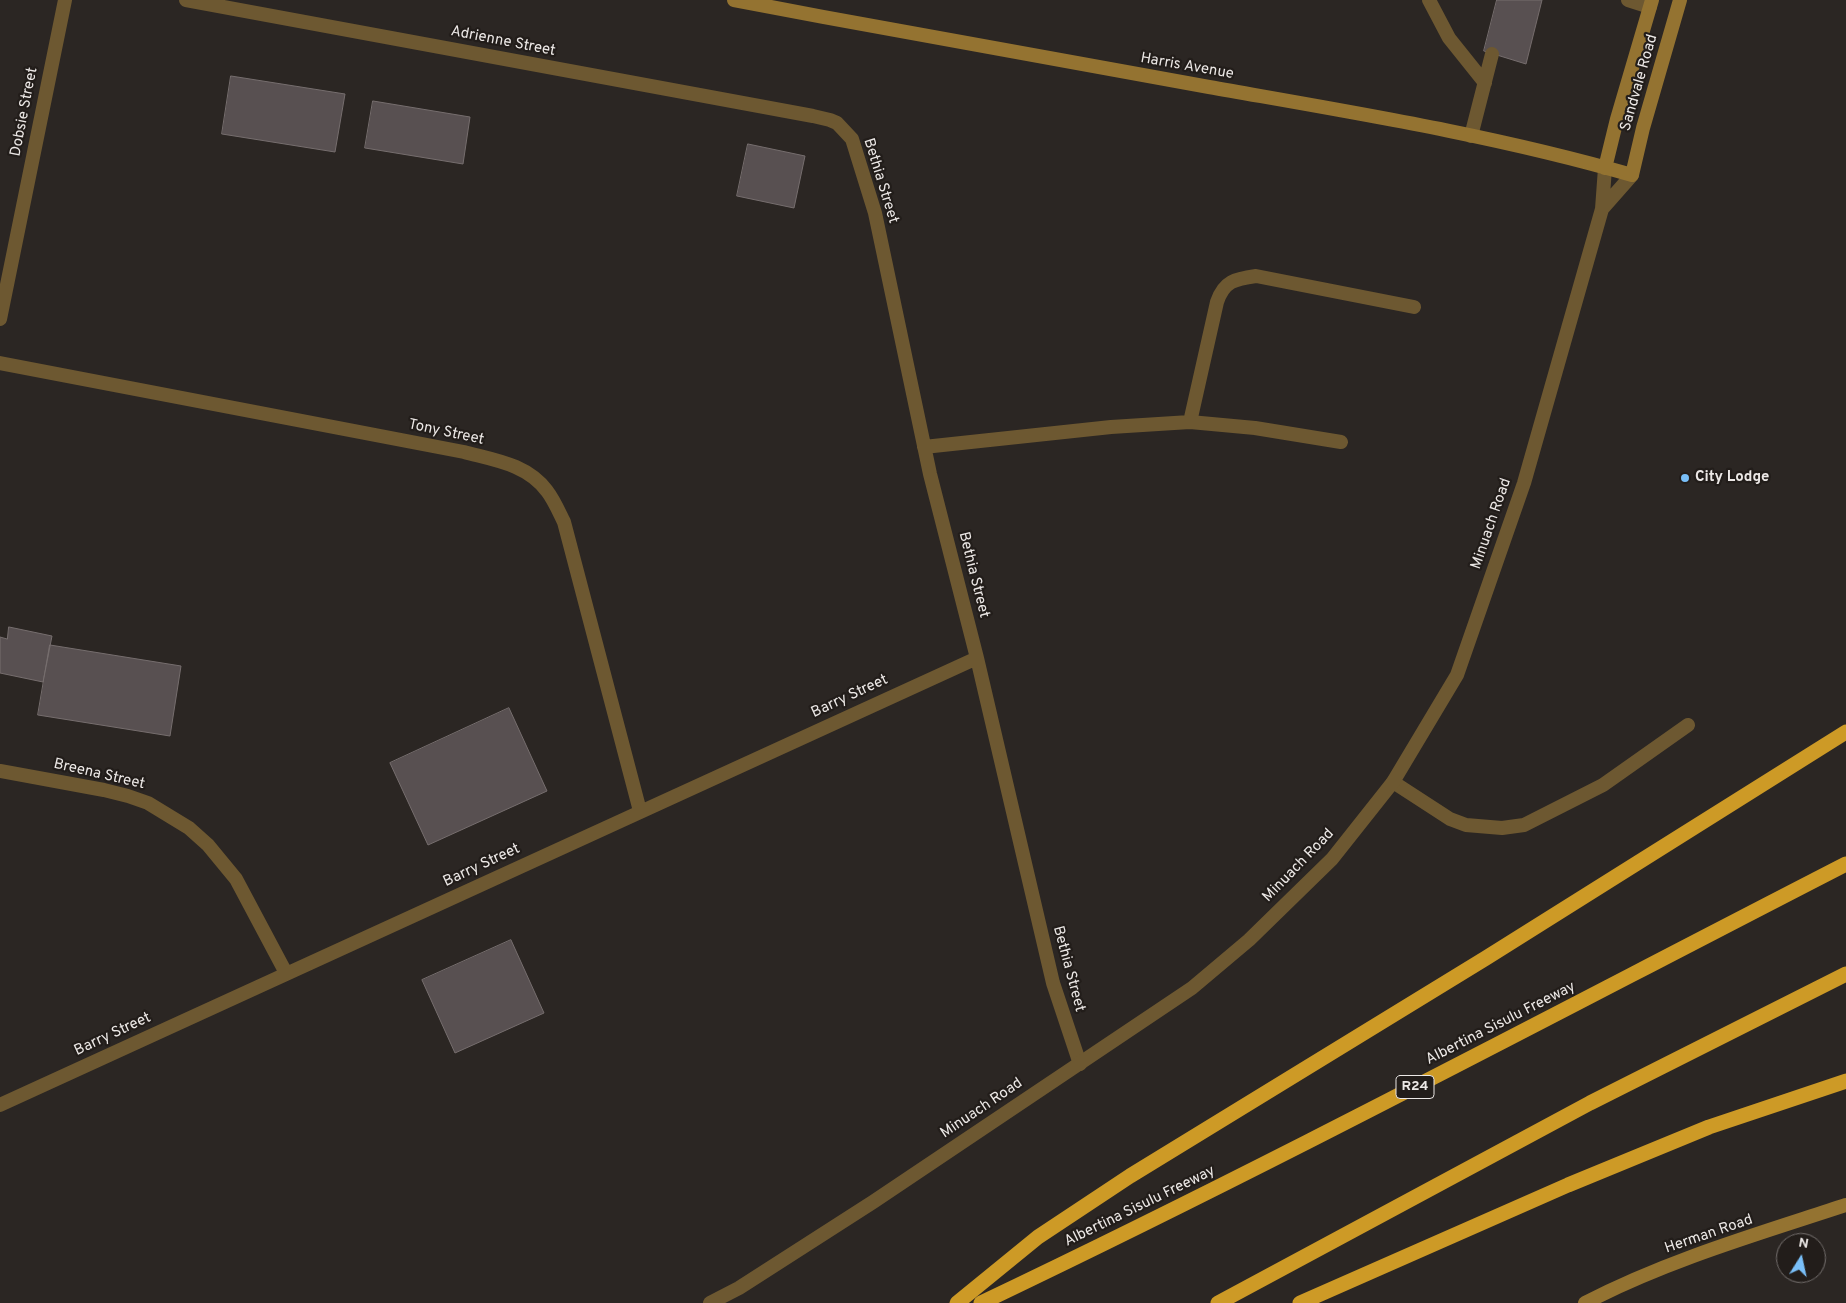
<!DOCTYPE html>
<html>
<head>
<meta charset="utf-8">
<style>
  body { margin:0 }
  #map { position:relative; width:1846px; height:1303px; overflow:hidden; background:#2b2623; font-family:Overpass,sans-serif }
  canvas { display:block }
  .north { position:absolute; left:1776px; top:1233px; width:50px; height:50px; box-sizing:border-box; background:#221d1a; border:1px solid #736e6c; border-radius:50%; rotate:10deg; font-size:14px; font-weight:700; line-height:20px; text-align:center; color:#ece8e6 }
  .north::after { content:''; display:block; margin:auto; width:18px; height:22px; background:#79bff8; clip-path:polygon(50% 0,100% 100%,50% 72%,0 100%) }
</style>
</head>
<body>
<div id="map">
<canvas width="1846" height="1303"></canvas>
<div class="north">N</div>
</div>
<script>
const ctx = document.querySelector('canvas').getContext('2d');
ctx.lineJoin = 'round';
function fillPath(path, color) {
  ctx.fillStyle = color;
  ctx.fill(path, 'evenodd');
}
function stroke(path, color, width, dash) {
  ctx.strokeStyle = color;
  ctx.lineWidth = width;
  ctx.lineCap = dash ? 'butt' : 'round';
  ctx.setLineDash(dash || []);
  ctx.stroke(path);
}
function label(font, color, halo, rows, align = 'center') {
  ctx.font = font + ' Overpass,sans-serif';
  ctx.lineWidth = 4.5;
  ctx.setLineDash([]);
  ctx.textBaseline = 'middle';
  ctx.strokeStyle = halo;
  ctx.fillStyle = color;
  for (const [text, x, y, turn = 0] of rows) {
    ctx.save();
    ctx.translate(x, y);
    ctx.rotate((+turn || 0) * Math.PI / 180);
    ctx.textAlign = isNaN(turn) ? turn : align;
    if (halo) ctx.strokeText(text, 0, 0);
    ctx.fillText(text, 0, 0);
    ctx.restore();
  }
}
const building = new Path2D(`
  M1497,0H1542L1526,64L1484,51Z
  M231,76L345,94L335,152L222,134Z
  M373,101L470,117L463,164L365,148Z
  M748,144L805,156L794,208L737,196Z
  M9,627L52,636L43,682L0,673V637L7,639Z
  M50,645L181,666L170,736L38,715Z
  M509,708L547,791L428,845L390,763Z
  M511,940L544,1013L455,1053L422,980Z`);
fillPath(building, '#585051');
stroke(building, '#766e6e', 1);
stroke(new Path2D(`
  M1429,0L1449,38L1485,83
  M1628,0L1650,7
  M1471,136L1492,54
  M1393,782L1450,819L1466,825L1502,828L1524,825L1603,785L1688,725`), '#6d5831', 14);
stroke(new Path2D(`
  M186,0L813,116L830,120L837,123L852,139L875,213L930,474L977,658L1053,983L1080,1064
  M0,319L65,0
  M0,363L464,452C494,460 527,464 547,491C554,500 559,512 564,522L640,811
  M1190,422L1217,302C1224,281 1235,279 1256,276L1414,307
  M924,447L1111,427L1190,422L1255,428L1341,442
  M0,771L104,790L128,796L148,803L189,828L208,845L236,879L286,973
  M0,1105L977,658`), '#6d5831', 14);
stroke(new Path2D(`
  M1602,209L1632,175
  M710,1303L739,1288L873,1202L1192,988L1249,940L1332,859L1393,782L1457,675L1524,483L1602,209L1605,168`), '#6d5831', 14);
stroke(new Path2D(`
  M734,0C892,30 1050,59 1209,87C1350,112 1494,135 1632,175L1643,128L1680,0
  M1605,168L1617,119L1652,0
  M1585,1303C1668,1260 1758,1234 1846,1205`), '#947331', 14);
stroke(new Path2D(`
  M957,1303L1038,1237L1130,1176L1486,958L1846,732
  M981,1303C1273,1164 1558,1012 1846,864
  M1218,1303L1590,1103L1846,974
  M1300,1303L1568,1185L1709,1127L1846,1081`), '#cd9a26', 15);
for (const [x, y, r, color] of [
  [1685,478,5,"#79bff8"]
]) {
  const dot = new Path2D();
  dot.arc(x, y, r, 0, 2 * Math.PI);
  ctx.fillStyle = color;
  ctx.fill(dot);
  stroke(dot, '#221d1a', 2);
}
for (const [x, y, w] of [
  [1415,1087,38]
]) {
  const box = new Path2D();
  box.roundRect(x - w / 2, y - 11.5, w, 23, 4);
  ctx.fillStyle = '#221d1a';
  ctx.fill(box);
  stroke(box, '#ece8e6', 1);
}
label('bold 14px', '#ece8e6', null, [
  ["R24",1415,1087]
]);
label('15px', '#ece8e6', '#221d1a', [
  ["Adrienne Street",503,42,11],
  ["Harris Avenue",1187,67,10],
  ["Sandvale Road",1640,83,-74],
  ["Dobsie Street",25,112,-79],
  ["Bethia Street",880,181,73],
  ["Tony Street",446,433,12],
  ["Minuach Road",1492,524,-71],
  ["Bethia Street",973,575,76],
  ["Barry Street",850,697,-25],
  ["Breena Street",99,775,13],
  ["Barry Street",482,866,-25],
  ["Minuach Road",1299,866,-46],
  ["Bethia Street",1068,969,75],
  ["Albertina Sisulu Freeway",1501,1024,-27],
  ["Barry Street",113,1035,-25],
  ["Minuach Road",982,1109,-34],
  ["Albertina Sisulu Freeway",1140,1207,-26],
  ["Herman Road",1709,1235,-19]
]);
label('bold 15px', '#ece8e6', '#221d1a', [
  ["City Lodge",1695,478]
], 'left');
</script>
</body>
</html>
